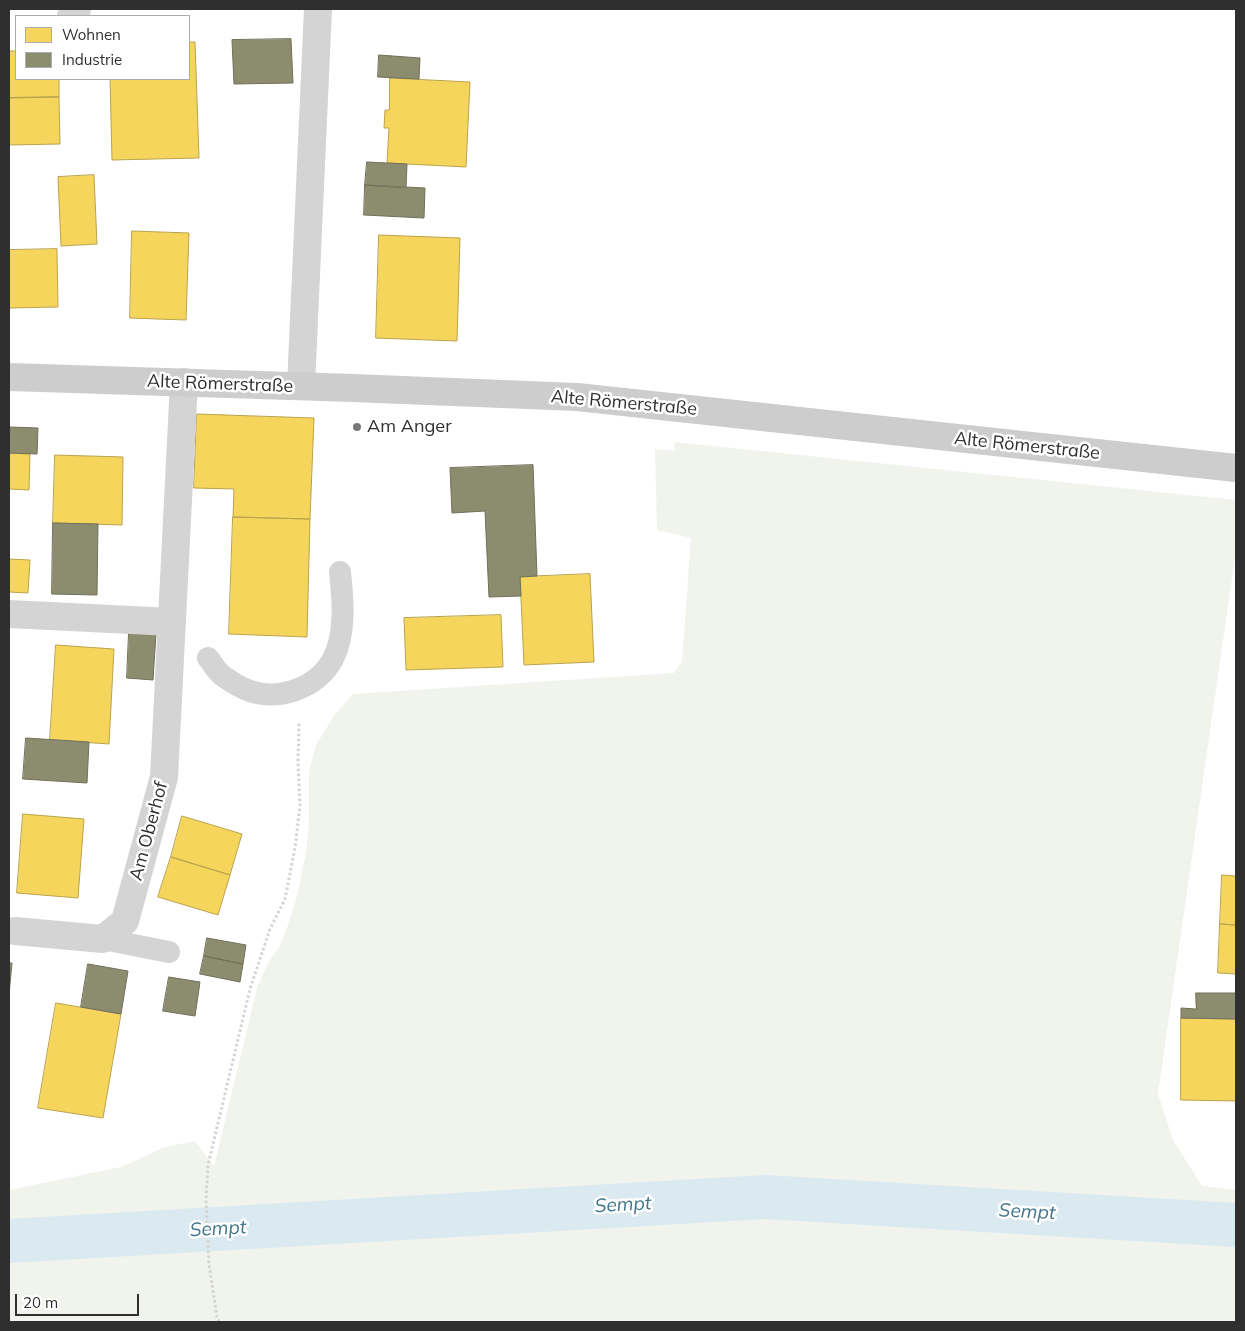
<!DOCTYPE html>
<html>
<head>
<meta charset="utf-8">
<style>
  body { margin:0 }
  #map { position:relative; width:1245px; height:1331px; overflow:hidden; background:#fff; font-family:Mulish,sans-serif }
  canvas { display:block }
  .frame { position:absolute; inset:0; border:10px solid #2f2f2f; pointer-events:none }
  .legend { position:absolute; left:15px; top:15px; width:175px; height:65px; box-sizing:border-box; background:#fff; border:1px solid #acacac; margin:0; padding:6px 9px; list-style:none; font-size:15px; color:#2f2f2f }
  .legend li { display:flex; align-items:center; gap:10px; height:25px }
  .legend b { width:25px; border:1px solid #acacac }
  .scale { position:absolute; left:15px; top:1294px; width:124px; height:22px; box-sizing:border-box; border:2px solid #2f2f2f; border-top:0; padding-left:6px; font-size:15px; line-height:18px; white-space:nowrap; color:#2f2f2f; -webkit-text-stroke:4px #fff; paint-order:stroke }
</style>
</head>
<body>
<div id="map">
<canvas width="1245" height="1331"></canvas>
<div class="frame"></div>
<ul class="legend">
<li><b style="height:14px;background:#f6d55c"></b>Wohnen</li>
<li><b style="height:14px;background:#8c8c6e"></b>Industrie</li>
</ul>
<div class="scale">20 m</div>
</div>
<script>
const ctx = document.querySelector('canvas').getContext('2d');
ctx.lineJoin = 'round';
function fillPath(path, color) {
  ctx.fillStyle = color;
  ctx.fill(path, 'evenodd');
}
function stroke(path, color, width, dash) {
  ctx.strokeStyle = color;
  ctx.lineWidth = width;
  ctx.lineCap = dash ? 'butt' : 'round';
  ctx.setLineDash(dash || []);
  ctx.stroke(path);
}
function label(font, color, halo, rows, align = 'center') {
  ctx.font = font + ' Mulish,sans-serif';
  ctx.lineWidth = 5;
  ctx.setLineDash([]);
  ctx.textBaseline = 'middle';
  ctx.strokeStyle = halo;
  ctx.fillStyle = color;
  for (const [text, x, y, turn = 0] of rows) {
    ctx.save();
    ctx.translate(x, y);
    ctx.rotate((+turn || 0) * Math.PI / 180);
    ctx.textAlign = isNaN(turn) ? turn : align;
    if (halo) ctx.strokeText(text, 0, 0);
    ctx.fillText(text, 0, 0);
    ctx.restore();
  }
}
fillPath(new Path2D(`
  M674,442L1236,500V550L1158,1094L1173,1140L1202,1186L1236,1190V1322H9V1190L121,1167L165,1147L195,1141L214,1166L257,988L268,963L279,947L287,928L297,896L306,852L308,833L309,815V771L316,745L335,714L353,694L674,673L682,661L691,538L657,530L655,449L675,451Z`), '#f1f4ec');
const homes = new Path2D(`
  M189,42H195L199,158L112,160L110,79H189Z
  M9,51H16V79H59V97L9,98Z
  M390,78L470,82L466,167L387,163L389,128H384L385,110H389Z
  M59,97L60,144L9,145V98Z
  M94,175L97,244L61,246L58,177Z
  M132,231L189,233L186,320L130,318Z
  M379,235L460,238L457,341L376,338Z
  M57,249L58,307L9,308V250Z
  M197,414L314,418L310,519L233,517L234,489L194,488Z
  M9,453L30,454L29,490L9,489Z
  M55,455L123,457L122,525L53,523Z
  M233,517L310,519L307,637L229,634Z
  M9,559L30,560L28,593L9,592Z
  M590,574L594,662L524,665L520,577Z
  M501,615L503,667L406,670L404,618Z
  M56,645L114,649L109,744L50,740Z
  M23,814L84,819L78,898L17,893Z
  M182,816L242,834L230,875L171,857Z
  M171,857L230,875L218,915L158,897Z
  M1222,875L1236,876V925L1220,924Z
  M1220,924L1236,925V974L1218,973Z
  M56,1003L121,1014L103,1118L38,1108Z
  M1181,1018L1236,1019V1101L1181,1100Z`);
fillPath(homes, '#f6d55c');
stroke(homes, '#baa34e', 1);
const industry = new Path2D(`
  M291,39L293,83L234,84L232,40Z
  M379,55L420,58L419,79L378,77Z
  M367,162L407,164L406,188L365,185Z
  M365,185L425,188L424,218L364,215Z
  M9,427L38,428L37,454L9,453Z
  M533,465L537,576L520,577L521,596L489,597L485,511L452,513L450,468Z
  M53,523L98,524L97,595L52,594Z
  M129,632L156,634L153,680L127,678Z
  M26,738L89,742L87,783L23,779Z
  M207,938L246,945L243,964L204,956Z
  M204,956L243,964L240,982L200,974Z
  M9,963H12L9,995Z
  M88,964L128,971L121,1014L81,1007Z
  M169,977L200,982L195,1016L163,1011Z
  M1196,993H1236V1019L1181,1018V1008L1196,1009Z`);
fillPath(industry, '#8c8c6e');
stroke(industry, '#70705b', 1);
stroke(new Path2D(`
  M9,1241L765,1197L1236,1225`), '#dbeaf0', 44);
stroke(new Path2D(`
  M219,1322L217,1317L209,1264L206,1199L208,1165L250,989L270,929L285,899L295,848L300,806L298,763L299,722`), '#d4d4d4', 3, [2.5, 2.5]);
stroke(new Path2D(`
  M208,658C213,664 217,672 223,676C230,681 241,688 250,691C280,701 317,688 333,659C346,634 343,599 340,572
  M103,939L169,952`), '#d4d4d4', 22);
stroke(new Path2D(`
  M71,16L77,9
  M301,386L318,9
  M9,614L172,622
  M15,931L103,939L125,921L164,777L184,382`), '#d4d4d4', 28);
stroke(new Path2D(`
  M9,377L353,388L577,397L1236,468`), '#cdcdcd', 28);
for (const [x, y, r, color] of [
  [357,427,5,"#787878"]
]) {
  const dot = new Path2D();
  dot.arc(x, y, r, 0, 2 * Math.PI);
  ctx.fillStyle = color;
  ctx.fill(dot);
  stroke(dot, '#fff', 2);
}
label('18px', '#2f2f2f', '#fff', [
  ["Alte Römerstraße",220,384,2],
  ["Alte Römerstraße",624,403,5],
  ["Alte Römerstraße",1027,446,6],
  ["Am Oberhof",149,831,-75]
]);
label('18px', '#2f2f2f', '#fff', [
  ["Am Anger",367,427]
], 'left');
label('italic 19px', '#42778b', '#fff', [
  ["Sempt",623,1205,-3],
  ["Sempt",1027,1212,3],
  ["Sempt",218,1229,-3]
]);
</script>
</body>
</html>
